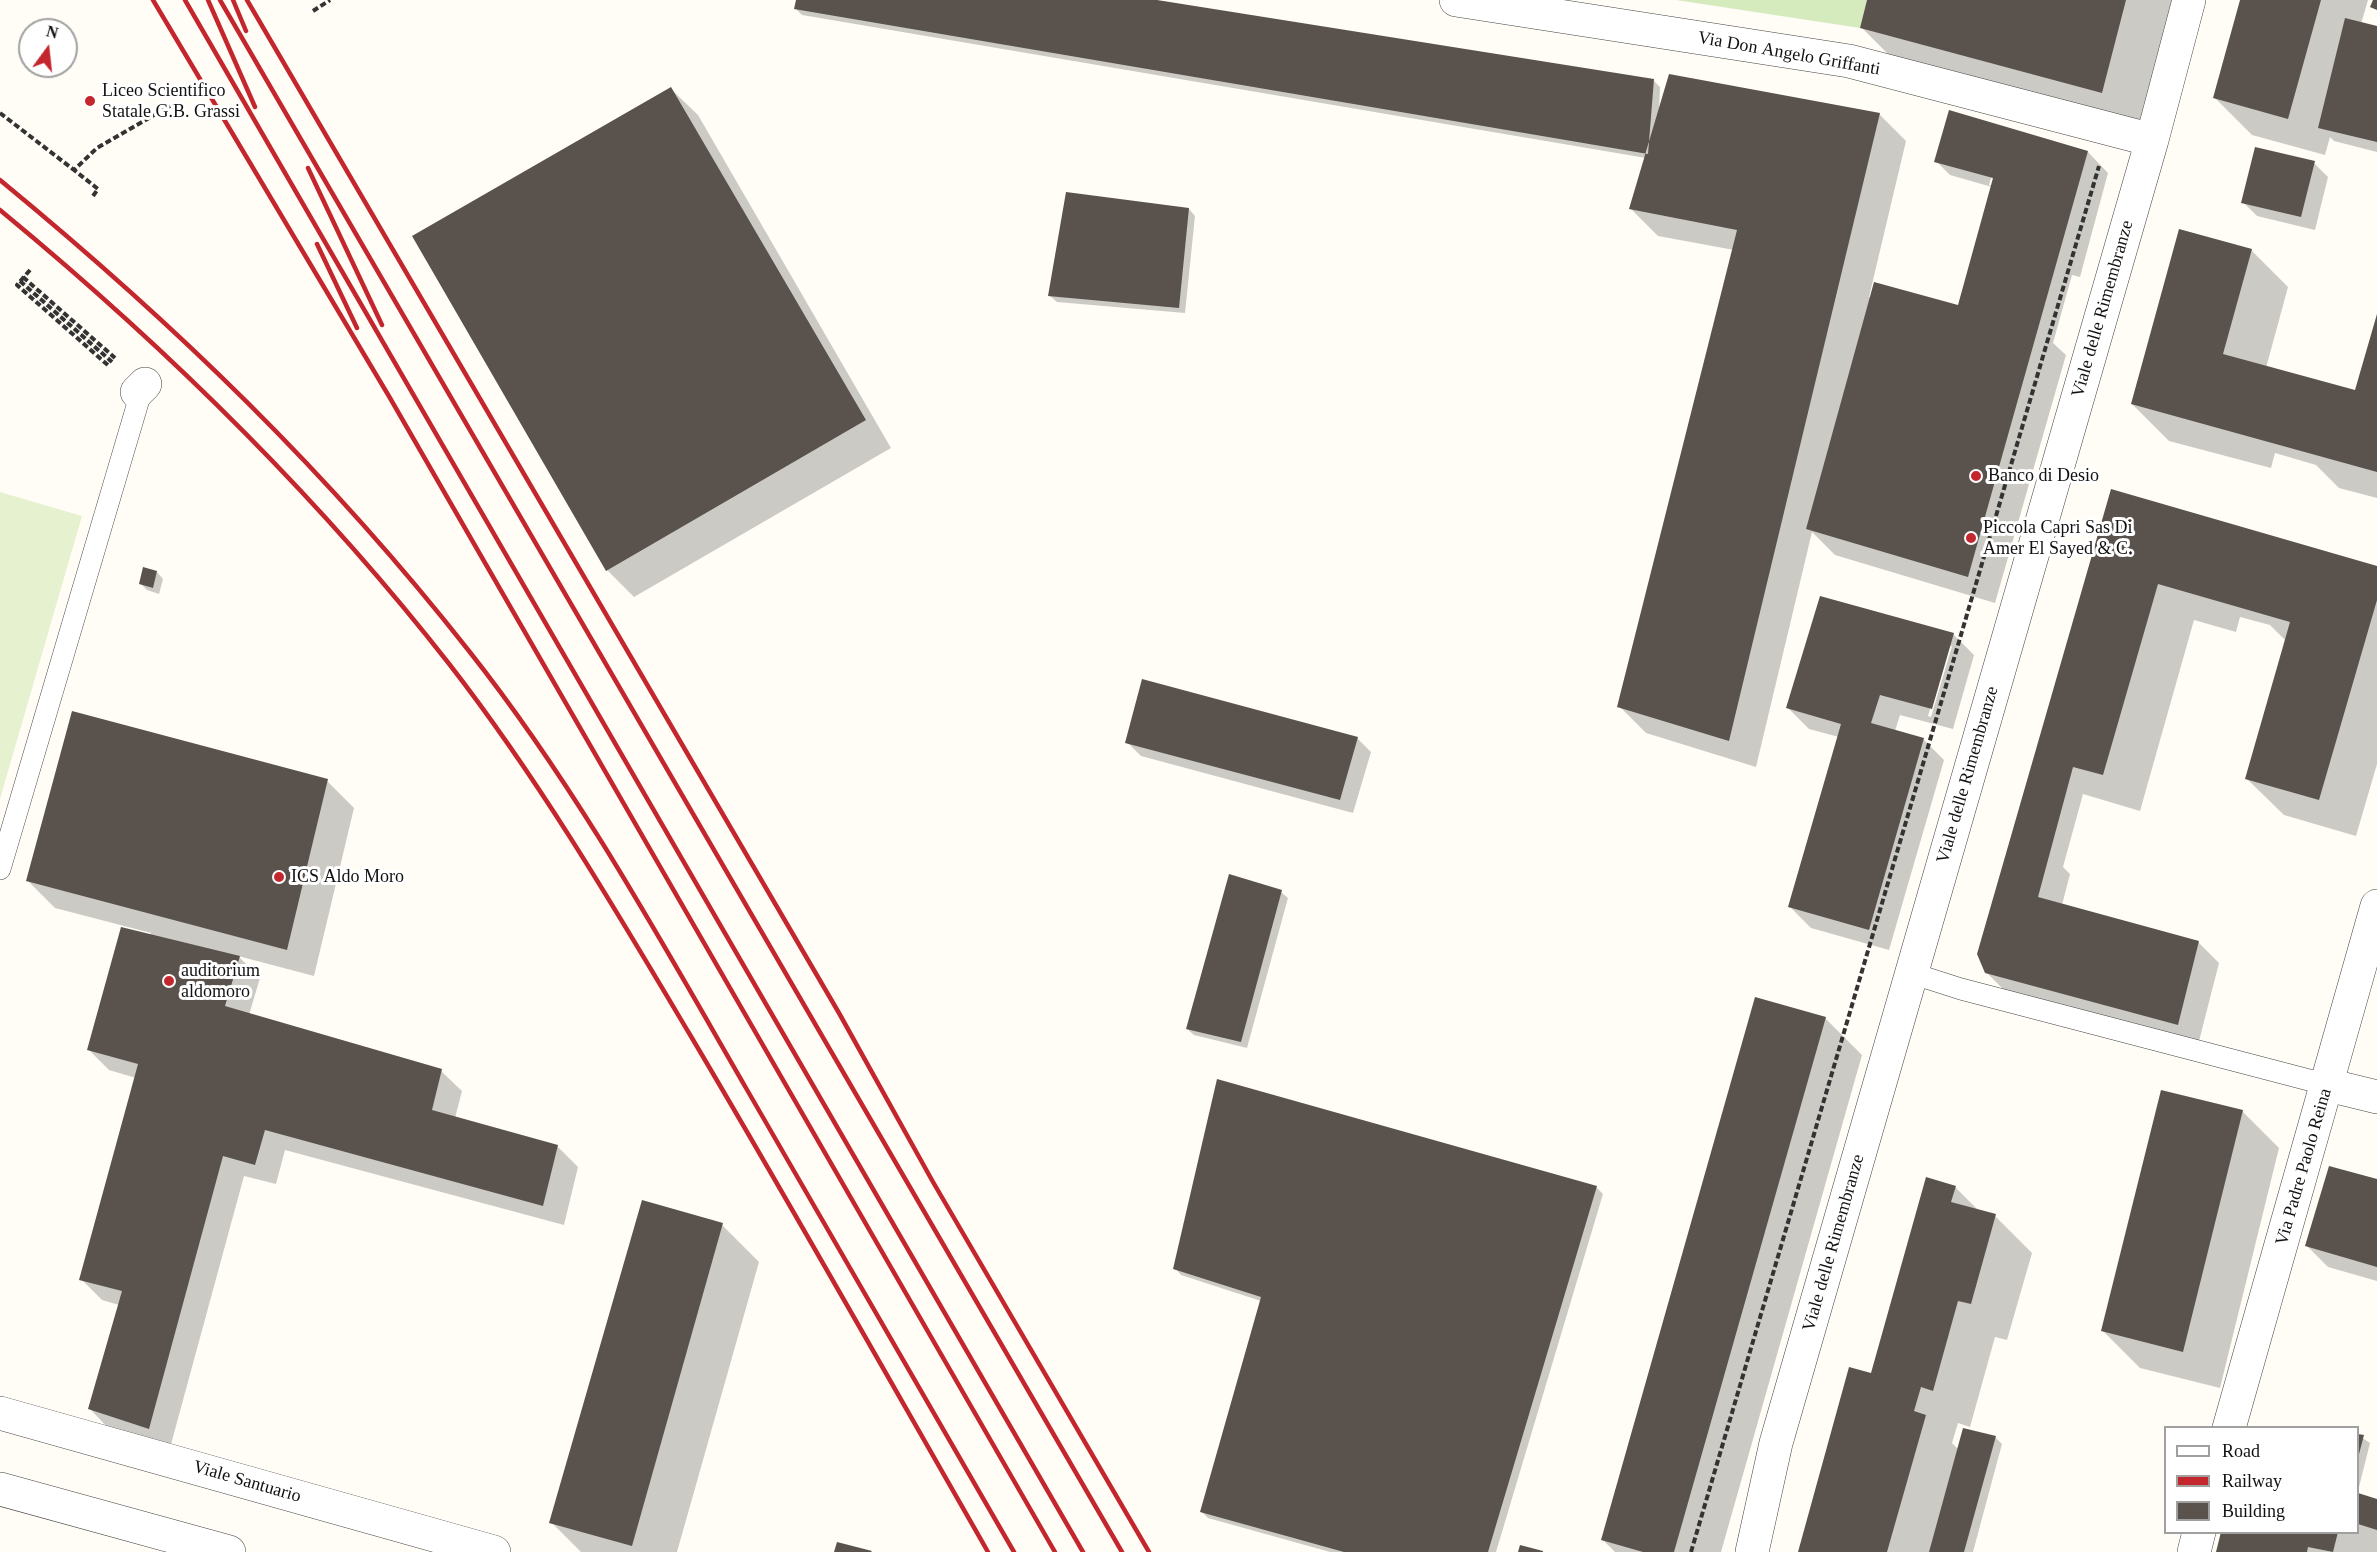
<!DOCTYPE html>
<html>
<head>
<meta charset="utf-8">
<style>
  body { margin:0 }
  #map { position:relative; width:2377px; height:1552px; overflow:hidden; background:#fffdf5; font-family:Georgia,serif }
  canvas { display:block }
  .legend { position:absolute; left:2164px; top:1426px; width:195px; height:108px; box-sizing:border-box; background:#fff; border:2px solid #a0a0a0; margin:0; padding:8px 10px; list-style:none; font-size:18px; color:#111 }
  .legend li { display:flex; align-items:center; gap:12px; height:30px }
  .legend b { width:30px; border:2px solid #a0a0a0 }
  .north { position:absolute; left:18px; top:18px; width:60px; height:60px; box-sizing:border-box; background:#fff; border:2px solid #a0a0a0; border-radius:50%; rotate:15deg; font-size:16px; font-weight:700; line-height:24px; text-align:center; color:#111 }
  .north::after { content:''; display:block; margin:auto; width:21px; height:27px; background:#c4262e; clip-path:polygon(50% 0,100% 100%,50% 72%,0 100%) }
</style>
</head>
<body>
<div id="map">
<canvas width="2377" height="1552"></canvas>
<ul class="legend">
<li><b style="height:8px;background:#fff"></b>Road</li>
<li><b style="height:8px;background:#c4262e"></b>Railway</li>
<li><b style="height:16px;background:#5a524d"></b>Building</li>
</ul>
<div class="north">N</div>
</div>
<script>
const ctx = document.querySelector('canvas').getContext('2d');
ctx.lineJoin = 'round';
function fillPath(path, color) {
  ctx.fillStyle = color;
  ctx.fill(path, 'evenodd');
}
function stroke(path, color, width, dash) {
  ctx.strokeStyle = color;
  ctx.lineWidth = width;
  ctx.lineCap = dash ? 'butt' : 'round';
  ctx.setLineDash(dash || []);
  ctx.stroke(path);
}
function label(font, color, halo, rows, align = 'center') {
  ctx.font = font + ' Georgia,serif';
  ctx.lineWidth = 6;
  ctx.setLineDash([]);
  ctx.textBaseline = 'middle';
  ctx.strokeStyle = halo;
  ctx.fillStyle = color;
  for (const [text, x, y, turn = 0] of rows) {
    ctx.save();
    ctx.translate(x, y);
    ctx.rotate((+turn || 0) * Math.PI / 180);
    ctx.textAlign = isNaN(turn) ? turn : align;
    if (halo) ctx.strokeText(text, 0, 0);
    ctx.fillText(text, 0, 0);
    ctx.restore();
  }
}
fillPath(new Path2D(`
  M1676,0H1867L1860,28Z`), '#d5ebbd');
fillPath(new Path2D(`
  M0,492L82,516L0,799Z`), '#e6f2cf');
fillPath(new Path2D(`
  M798,0H1147L1653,80L1660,87L1659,113L1670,76L1879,114L1906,141L1869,297H1872L1875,283L1963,308L1959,304L1992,187L1950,175L1936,161L1950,112L2088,152L2108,173L2080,277L2072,275L2053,343L2066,355L1995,603L1835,555L1812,532L1756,767L1646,733L1619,706L1734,250L1658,236L1631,209L1646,158L802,15L796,9ZM2004,135H2007L1992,186L1989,185Z
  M1869,0H2174L2139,129L1899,65L1862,28Z
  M2242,0H2368L2361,24L2377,28V152L2334,141L2330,137L2325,155L2252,135L2215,98Z
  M671,89L698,115L891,448L634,597L607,570Z
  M2314,163L2328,177L2315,230L2257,216L2243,202Z
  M1189,209L1195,216L1185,313L1057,302L1050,296Z
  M2251,250L2288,287L2266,368L2356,392L2377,317V498L2339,488L2316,465L2275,453L2271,468L2169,441L2132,404Z
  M2112,491L2377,568V764L2356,836L2284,815L2247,779L2286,641L2270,625L2240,617L2236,632L2194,620L2140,811L2083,794L2063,867L2070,874L2062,905L2198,942L2219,963L2198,1045L2008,994L1987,973Z
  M157,572L163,579L159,594L147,590L141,584Z
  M1953,634L1974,655L1953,729L1900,715L1895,731L1923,739L1944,760L1889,950L1811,928L1790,907L1839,737L1809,729L1788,708ZM1949,646H1952L1931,717L1928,716Z
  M1357,738L1371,752L1353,813L1141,756L1127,742Z
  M327,781L354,808L314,976L238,956L260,978L249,1015L441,1071L462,1091L455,1118L557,1146L578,1167L564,1225L285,1150L276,1184L244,1176L170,1448L110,1430L90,1409L119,1305L102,1300L81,1279L136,1078L109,1070L89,1050L151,933L55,908L28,881Z
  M1281,892L1288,898L1247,1048L1194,1035L1187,1029Z
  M1825,1018L1862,1055L1721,1552H1615L1602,1539Z
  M2242,1111L2279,1148L2220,1388L2140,1368L2103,1331Z
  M2377,1181V1281L2328,1267L2307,1246Z
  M1596,1187L1603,1194L1496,1552H1330L1208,1518L1201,1511L1261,1301L1181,1275L1175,1268Z
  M1955,1187L1979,1211L1995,1216L2032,1253L2007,1340L1995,1337L1970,1427L1958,1423L1952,1443L1959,1450L1965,1429L1996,1438L2002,1444L1973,1552H1799L1872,1375Z
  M722,1225L759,1262L677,1552H581L551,1522Z
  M2358,1435L2370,1443L2358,1491Z
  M2358,1495L2377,1500V1552H2217L2222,1532H2358Z`), '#0003');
fillPath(new Path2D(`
  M796,0H1157L1654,79L1648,154L794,9Z
  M1867,0H2126L2102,93L1860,28Z
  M2240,0H2321L2288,119L2213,98Z
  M2373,0H2377V10L2370,7Z
  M2345,18L2377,26V142L2318,128Z
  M1669,74L1880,113L1729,741L1617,707L1737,230L1629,209Z
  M671,87L866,420L606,571L412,236Z
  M1949,110L2088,151L1968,577L1806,529L1874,282L1958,305L1993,178L1934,162Z
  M2255,147L2315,161L2301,217L2241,203Z
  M1066,192L1189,208L1179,308L1048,296Z
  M2179,229L2252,249L2223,354L2355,390L2377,314V472L2131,404Z
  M2111,489L2377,566V600L2319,800L2245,779L2290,622L2158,584L2103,775L2073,767L2038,897L2199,941L2178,1025L1985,973L1977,954Z
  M143,567L157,571L153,588L139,584Z
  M1820,596L1954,633L1932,709L1880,695L1871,723L1924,738L1869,930L1788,907L1841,724L1786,708Z
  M1142,679L1358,737L1340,800L1125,743Z
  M72,711L328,779L287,950L26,881Z
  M1229,874L1282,890L1241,1042L1186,1029Z
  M121,927L240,956L225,1006L442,1069L432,1110L558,1145L543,1206L265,1130L255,1165L223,1156L149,1429L88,1409L122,1291L79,1280L138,1064L87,1050Z
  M1755,997L1826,1017L1674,1552H1643L1601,1540Z
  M1217,1079L1597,1186L1488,1552H1344L1200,1512L1261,1297L1173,1269Z
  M2161,1090L2243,1110L2183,1352L2101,1331Z
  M2329,1166L2377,1179V1267L2305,1246Z
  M1926,1177L1956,1186L1951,1202L1996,1214L1971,1304L1958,1301L1933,1391L1921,1387L1914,1411L1926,1415L1887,1552H1798L1849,1367L1871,1373Z
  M642,1200L723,1223L632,1546L549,1523Z
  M1963,1428L1996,1436L1964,1552H1929Z
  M2358,1434L2364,1435L2358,1458Z
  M2358,1493L2377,1499V1530L2358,1524Z
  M2221,1532H2338L2333,1552L2308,1547L2307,1552H2216Z
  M837,1542L872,1551L871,1552H834Z
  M1520,1545L1543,1551V1552H1518Z`), '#5a524d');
const lane = new Path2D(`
  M0,869L142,389
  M1911,973L1961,989L2328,1085`);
const street = new Path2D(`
  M1456,0L1849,61L2152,140
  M137,392L145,384
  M2328,1085L2377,1097
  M0,1413L494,1552
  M2229,1428L2377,906
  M0,1489L229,1552
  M1752,1552L1776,1443L2152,140L2189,0
  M2194,1552L2199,1532`);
stroke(lane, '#444', 22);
stroke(street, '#444', 34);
stroke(new Path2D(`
  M313,11L330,0
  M0,113L74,170
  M93,196L98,189L74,170L97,148L170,106
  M30,270L17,285L110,367
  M23,277L115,358
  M20,281L112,362
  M1691,1552L2099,166`), '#333', 4, [6, 3]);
stroke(lane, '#fff', 21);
stroke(street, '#fff', 33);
stroke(new Path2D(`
  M153,0L390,398L1055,1552
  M185,0L1083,1552
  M208,0L255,107
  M220,0L1122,1552
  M233,0L246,31
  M247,0L839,1013L933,1182L1149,1552
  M308,168L382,325
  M0,180C174,323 329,473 469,651C576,786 660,939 746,1088C836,1243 926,1397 1014,1552
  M0,210C165,346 318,496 450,665C540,781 614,907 689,1033C791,1205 889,1379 988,1552
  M317,244L357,328`), '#c4262e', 4.5);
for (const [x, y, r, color] of [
  [90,101,6,"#c4262e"],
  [1976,476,6,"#c4262e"],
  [1971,538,6,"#c4262e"],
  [279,877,6,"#c4262e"],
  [169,981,6,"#c4262e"]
]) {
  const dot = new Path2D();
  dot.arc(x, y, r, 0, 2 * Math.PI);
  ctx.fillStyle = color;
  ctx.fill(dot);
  stroke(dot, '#fff', 2);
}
label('18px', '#111', '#fff', [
  ["Via Don Angelo Griffanti",1789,54,10],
  ["Viale delle Rimembranze",2103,309,-74],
  ["Viale delle Rimembranze",1968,775,-74],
  ["Via Padre Paolo Reina",2304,1167,-74],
  ["Viale delle Rimembranze",1834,1243,-74],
  ["Viale Santuario",247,1482,16]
]);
label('18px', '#111', '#fff', [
  ["Liceo Scientifico",102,91],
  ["Statale G.B. Grassi",102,112],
  ["Banco di Desio",1988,476],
  ["Piccola Capri Sas Di",1983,528],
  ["Amer El Sayed & C.",1983,549],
  ["ICS Aldo Moro",291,877],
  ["auditorium",181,971],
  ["aldomoro",181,992]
], 'left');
</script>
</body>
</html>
